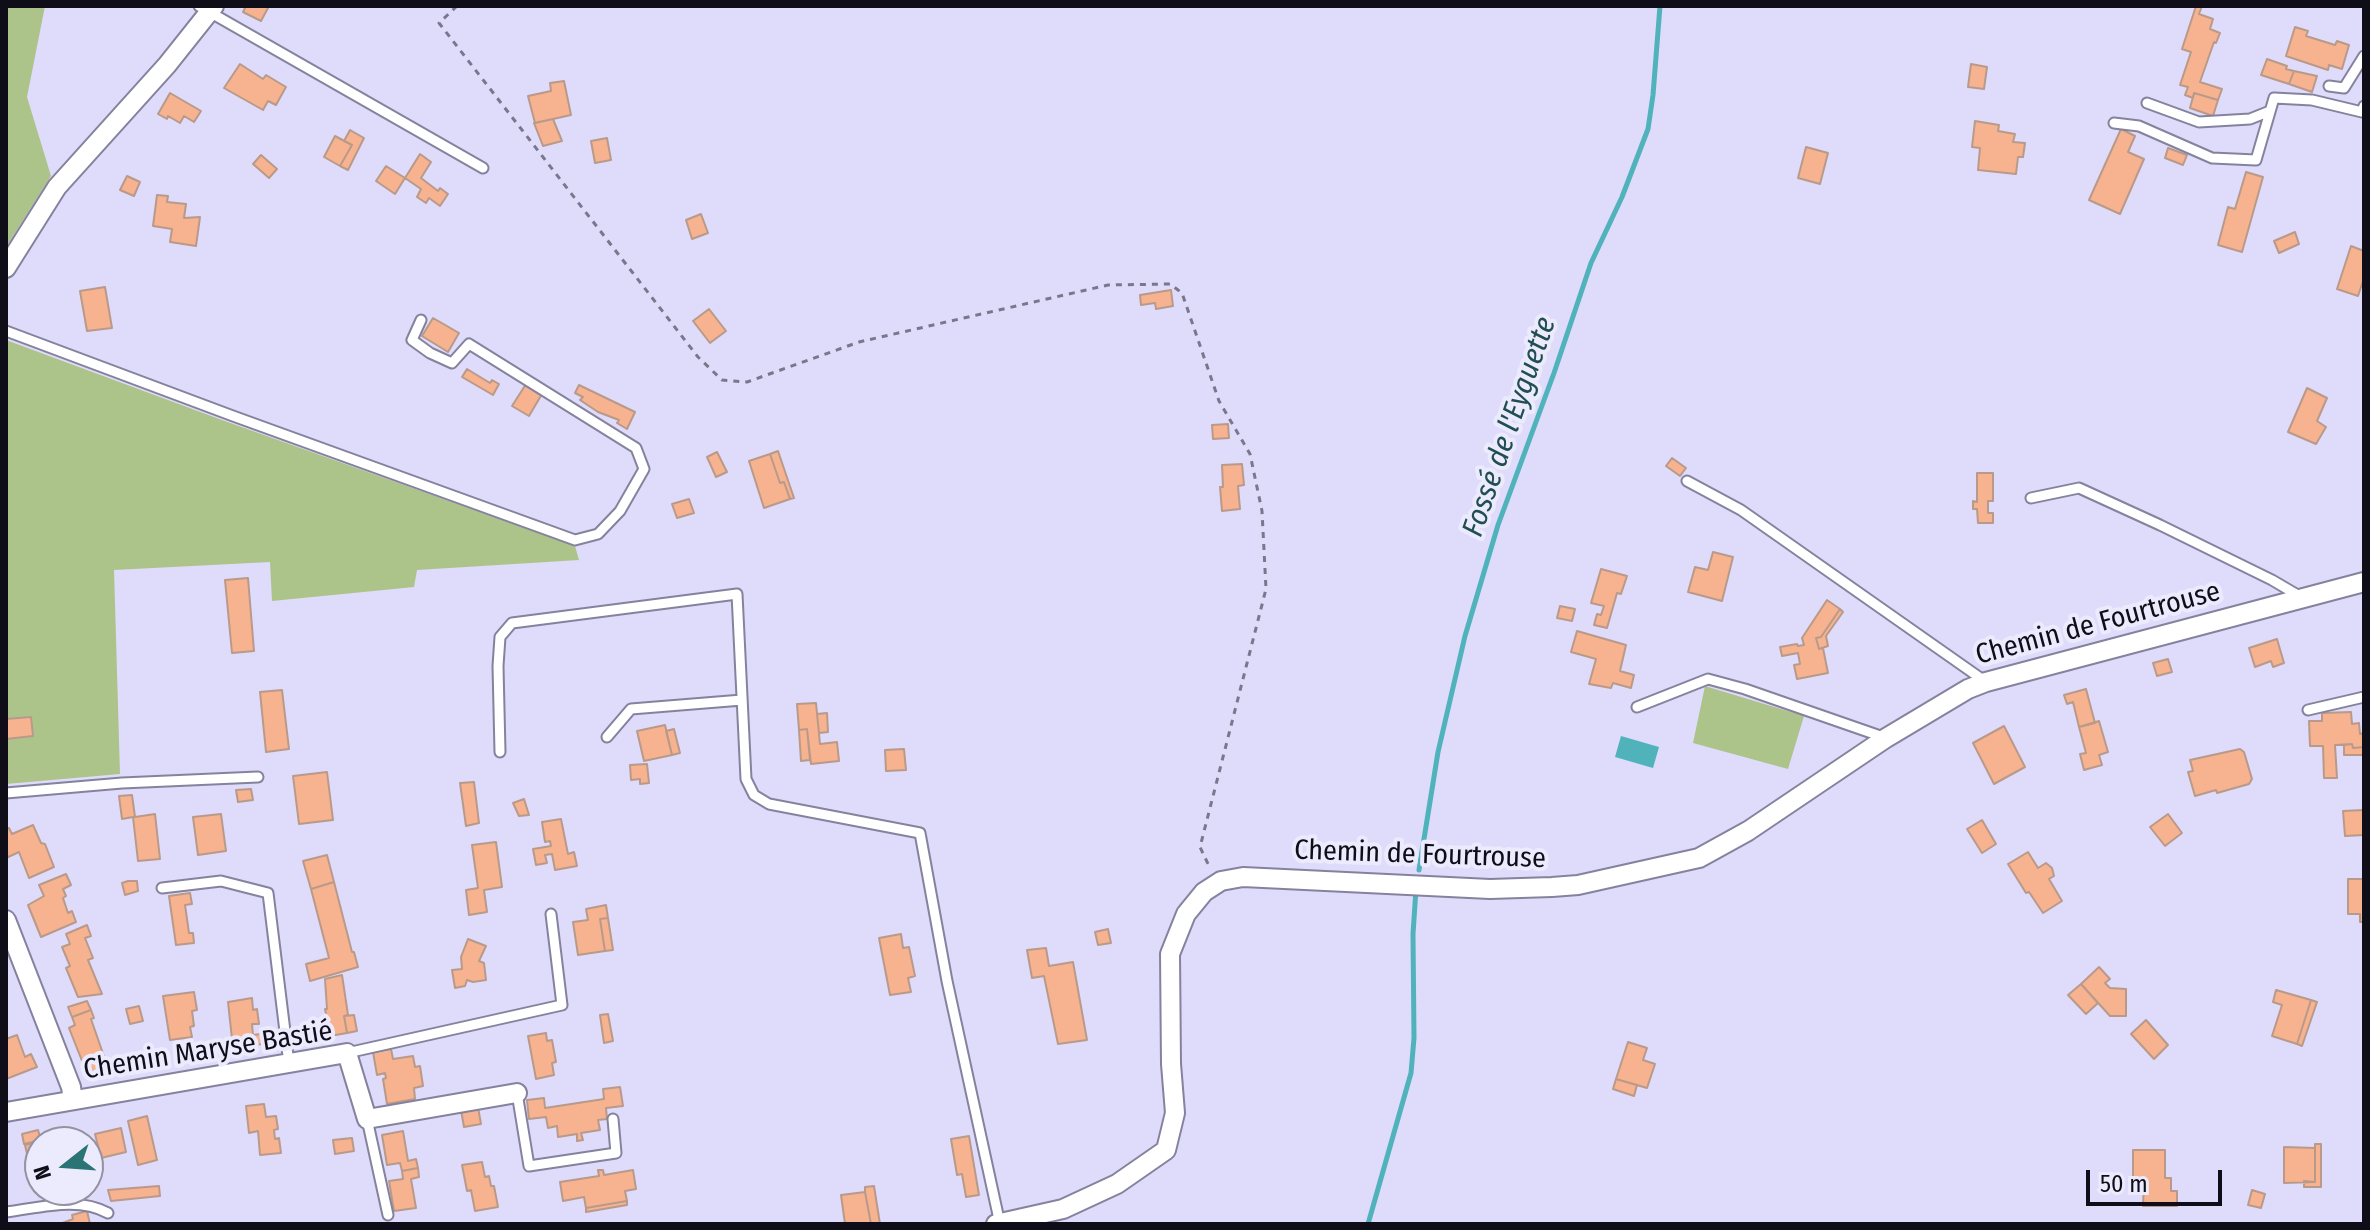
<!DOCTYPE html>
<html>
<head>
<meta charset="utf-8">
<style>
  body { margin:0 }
  #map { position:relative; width:2370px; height:1230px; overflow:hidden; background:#dfdbfb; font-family:"Fira Sans Condensed",sans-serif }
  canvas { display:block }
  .frame { position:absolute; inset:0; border:8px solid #0f0e18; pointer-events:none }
  .north { position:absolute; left:24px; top:1126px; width:80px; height:80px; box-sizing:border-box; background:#eceafd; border:2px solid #9492a1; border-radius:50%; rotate:253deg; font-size:22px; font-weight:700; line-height:32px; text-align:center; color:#0f0e18 }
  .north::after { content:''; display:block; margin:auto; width:28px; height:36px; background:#2a7475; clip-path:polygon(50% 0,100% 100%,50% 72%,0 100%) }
  .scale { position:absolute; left:2086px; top:1170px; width:136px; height:36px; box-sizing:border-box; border:4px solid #0f0e18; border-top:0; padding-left:10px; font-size:24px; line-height:28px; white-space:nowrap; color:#0f0e18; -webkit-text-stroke:6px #eceafd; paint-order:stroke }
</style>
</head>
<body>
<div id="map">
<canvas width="2370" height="1230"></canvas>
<div class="frame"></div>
<div class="north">N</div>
<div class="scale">50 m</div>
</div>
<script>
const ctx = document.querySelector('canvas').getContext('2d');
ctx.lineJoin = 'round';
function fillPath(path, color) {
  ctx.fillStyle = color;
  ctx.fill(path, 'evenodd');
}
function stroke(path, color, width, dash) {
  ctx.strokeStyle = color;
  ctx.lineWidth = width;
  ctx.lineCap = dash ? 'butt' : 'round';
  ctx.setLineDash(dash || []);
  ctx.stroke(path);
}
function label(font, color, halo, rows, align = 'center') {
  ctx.font = font + ' "Fira Sans Condensed",sans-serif';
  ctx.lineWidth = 8;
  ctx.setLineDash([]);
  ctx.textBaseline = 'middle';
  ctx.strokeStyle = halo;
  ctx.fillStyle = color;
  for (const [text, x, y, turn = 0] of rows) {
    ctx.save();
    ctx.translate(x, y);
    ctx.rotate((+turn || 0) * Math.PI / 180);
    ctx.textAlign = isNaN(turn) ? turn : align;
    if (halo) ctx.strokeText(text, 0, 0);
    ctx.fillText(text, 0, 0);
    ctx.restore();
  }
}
fillPath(new Path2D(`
  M6,6H45L27,97L51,176L6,247Z
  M6,340L222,420L575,546L579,560L417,570L414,587L272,601L270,562L114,570L120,774L6,784Z
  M1705,686L1804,716L1788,769L1693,743Z`), '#acc48a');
fillPath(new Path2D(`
  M1621,736L1659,747L1653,768L1615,757Z`), '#50b3bc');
stroke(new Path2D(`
  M1419,870L1438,752L1465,636L1498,525L1554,373L1591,263L1622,197L1648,129L1653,95L1660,6
  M1368,1224L1411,1073L1414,1038L1413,934L1416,889`), '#50b3bc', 5);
const building = new Path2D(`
  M246,6H269L261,21L243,12Z
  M2196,6H2202L2199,14L2213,19L2210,29L2220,33L2216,43L2214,42L2200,82L2222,89L2218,100L2194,93L2193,98L2185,95L2188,87L2180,85L2191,52L2182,49Z
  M2295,27L2308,31L2306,36L2335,45L2337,41L2349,45L2342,69L2329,65L2328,70L2286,56Z
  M2267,59L2287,66L2286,69L2294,71L2289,84L2261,75Z
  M240,64L263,79L266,75L286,87L276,105L268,101L263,110L224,88Z
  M1971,64L1987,67L1984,89L1968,87Z
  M2294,71L2317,76L2312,92L2289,84Z
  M564,81L571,115L535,123L528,96L551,91L550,83Z
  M170,93L201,111L194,122L184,116L180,123L168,116L167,119L158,114Z
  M2194,93L2218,100L2213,116L2190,108Z
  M553,119L562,141L543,146L534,123Z
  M1975,121L1999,125L1998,131L2015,134L2013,142L2025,143L2023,157H2018L2016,174L1978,170L1980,148L1972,147Z
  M2121,129L2135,136L2128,152L2144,159L2120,214L2089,200Z
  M350,130L364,138L348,170L340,166L352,145L344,141Z
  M335,136L352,145L340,166L324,157Z
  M607,138L611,160L595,163L591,141Z
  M1806,147L1828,153L1820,184L1798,178Z
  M2168,148L2187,155L2183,165L2165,158Z
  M420,154L431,162L421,178L438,191L440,188L448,194L440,206L429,198L426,203L417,197L421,189L405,178Z
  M261,155L277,169L269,178L253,164Z
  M386,166L405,178L395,194L376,181Z
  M2246,172L2263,177L2242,252L2218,245L2228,207L2235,209Z
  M127,176L140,182L134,196L120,190Z
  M157,195L168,196L167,202L186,204L184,218L200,217L196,246L170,242L172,229L153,226Z
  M701,214L708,233L692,239L686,220Z
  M2295,232L2299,244L2279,253L2274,241Z
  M2351,246L2364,251V278L2358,296L2337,289Z
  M105,287L112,328L87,331L80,291Z
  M1171,290L1173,306L1156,309L1155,303L1141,305L1140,295Z
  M709,309L726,331L710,343L693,321Z
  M433,318L459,333L448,352L422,336Z
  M467,369L490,383L492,380L499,384L493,395L462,377Z
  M526,384L542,394L529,416L512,406Z
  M579,385L635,412L627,429L617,423L619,420L598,412L580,400L583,397L575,393Z
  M2307,388L2327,398L2317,421L2326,427L2316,444L2288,432Z
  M1228,424L1229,438L1213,439L1212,425Z
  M778,451L794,498L790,499L784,482L780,483L770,454Z
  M717,452L727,472L716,477L707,457Z
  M770,454L780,483L784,482L790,499L764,508L749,461Z
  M1672,458L1686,468L1680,476L1666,466Z
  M1242,464L1244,485L1238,486L1240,509L1222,511L1220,487H1223L1222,465Z
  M1977,473H1993V501H1988V513H1993V523H1978L1977,509H1973V501L1977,502Z
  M689,499L694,513L677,518L672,504Z
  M1713,552L1733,557L1722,601L1688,592L1695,567L1708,570Z
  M1601,569L1627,576L1621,594L1617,593L1607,628L1594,625L1597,614L1601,615L1604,606L1591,603Z
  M248,578L254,651L232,653L225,580Z
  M1827,600L1840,609L1821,637L1816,638L1819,649L1823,648L1828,673L1797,679L1794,665L1800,664L1798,653L1782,656L1780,647L1797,644L1798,646L1804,645L1802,638Z
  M1560,606L1575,609L1572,621L1557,618Z
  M1840,609L1843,612L1826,636L1828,646L1819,649L1816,638L1821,637Z
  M1577,631L1626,645L1620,671L1634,675L1631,688L1613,683L1611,688L1589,684L1596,659L1571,652Z
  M2277,639L2284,663L2273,667L2271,661L2255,667L2249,648Z
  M2168,659L2172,672L2157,676L2153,663Z
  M2086,689L2095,723L2079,727L2073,702L2067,704L2064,695Z
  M282,690L289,749L266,752L260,692Z
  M816,703L820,744L837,742L839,761L811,764L807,729L799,730L797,704Z
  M2351,712L2352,724L2359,723L2360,734L2364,733V747L2353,748L2352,744L2335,745L2337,778H2324L2323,746H2310L2309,721H2322V713Z
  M827,713L828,732L819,733L817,714Z
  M31,717L33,736L6,739V719Z
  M2099,721L2108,752L2099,755L2102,765L2084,770L2080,754L2086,753L2079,727Z
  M665,725L672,755L644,761L637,731Z
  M2004,726L2025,767L1994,784L1973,743Z
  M674,729L680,753L672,755L666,731Z
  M807,729L810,760L801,761L799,730Z
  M2352,744L2353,748L2364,747V755H2344V745Z
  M904,749L906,770L886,771L885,750Z
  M2240,749L2244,752L2252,779L2249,784L2217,793L2216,790L2195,796L2188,772L2193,771L2190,760Z
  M647,764L649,783L640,784V779L631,780L630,765Z
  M327,772L333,820L299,824L293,776Z
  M474,782L479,823L466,826L460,783Z
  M251,789L253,800L238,802L236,790Z
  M132,795L135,817L155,814L160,859L138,861L133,817L122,819L119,796Z
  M524,799L529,815L519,816L513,803Z
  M2364,810V835L2345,836L2343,811Z
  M221,814L226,851L198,855L193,817Z
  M2168,814L2182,833L2165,846L2150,827Z
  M561,819L568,854L574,852L577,866L555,870L552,854L545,855L547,863L536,865L533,849L551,846L550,841L545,842L542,822Z
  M1982,820L1996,844L1982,853L1967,829Z
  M33,825L41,843L45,844L54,867L29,878L19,852L6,858V829L9,828L12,834Z
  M496,842L502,887L484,890L487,912L469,915L466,890L478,888L472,845Z
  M2028,852L2038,868L2046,863L2052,868L2054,876L2049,879L2062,901L2043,913L2029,892L2026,893L2008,864Z
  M327,855L334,882L311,889L303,861Z
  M66,874L71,885L63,889L66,896L63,898L68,913L72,911L76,922L41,937L28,905L44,896L39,885Z
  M2348,879H2364V922H2360V914H2348Z
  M128,881H137L138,891L125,895L122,883Z
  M334,882L352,952H354L358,967L310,981L306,964L329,958L311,889Z
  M190,893L192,904L185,905L189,933H193L194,943L176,945L169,896Z
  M606,905L608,918L600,919L605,951L578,955L573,922L588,920L586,909Z
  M608,918L613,950L605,951L600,919Z
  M87,925L91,936L85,938L93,958L88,960L102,994L78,997L66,968L70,966L62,947L70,944L66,934Z
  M1108,929L1111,943L1098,945L1095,932Z
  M901,934L903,948L909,947L915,976L908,978L911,992L890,995L879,938Z
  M468,939L486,946L479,961L484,963L486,980L473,982L467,980L465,986L455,988L452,970L462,969L461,957Z
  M1046,948L1049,966L1073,962L1087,1040L1058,1044L1044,976L1032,978L1027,950Z
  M2099,967L2110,979L2105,983L2110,988L2126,989V1016H2110L2081,984Z
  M342,975L348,1015L344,1016L347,1033L330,1036L325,1009H327L325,979Z
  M2081,984L2098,1003L2086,1014L2068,995Z
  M2276,990L2311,1000L2297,1044L2272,1036L2282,1005L2273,1002Z
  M194,992L197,1010L192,1011L194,1026L190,1027L192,1037L170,1040L163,996Z
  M252,998L253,1010L257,1009L259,1024H252L253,1035L261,1034L262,1044L245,1046L244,1037L232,1039L228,1002Z
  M2311,1000L2317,1002L2302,1046L2297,1044Z
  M87,1001L91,1010L72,1017L68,1007Z
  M139,1006L143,1021L130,1024L126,1009Z
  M91,1010L94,1018L91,1019L108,1068L106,1072L91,1078L88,1076L69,1028L75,1025L72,1017Z
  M608,1014L613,1041L604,1043L600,1015Z
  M354,1015L357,1031L347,1033L344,1016Z
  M2146,1020L2168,1045L2154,1059L2131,1034Z
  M546,1033L547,1041L552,1040L556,1062L552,1063L554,1075L536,1079L528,1036Z
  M17,1035L25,1057L31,1054L37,1067L6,1079V1039Z
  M1628,1042L1647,1048L1643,1060L1655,1064L1647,1088L1616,1079Z
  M391,1049L393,1059L413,1056L415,1067L420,1066L423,1086L414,1088L415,1099L387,1104L383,1079L386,1078L385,1073L377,1075L373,1052Z
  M1616,1079L1637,1085L1634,1096L1613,1089Z
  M620,1087L623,1106L606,1108L607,1119L598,1120L600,1130L581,1133L583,1140L577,1141V1134L558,1137L557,1126L548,1128L546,1117L529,1119L527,1100L544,1098L545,1108L604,1099L603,1089Z
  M264,1104L266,1117L276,1116L278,1129L274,1130L275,1139L279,1138L281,1153L260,1155L258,1131L249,1133L246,1106Z
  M478,1107L481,1124L464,1127L461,1110Z
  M147,1116L157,1160L138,1165L128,1121Z
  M121,1128L126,1152L101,1158L95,1134Z
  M38,1130L41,1140L24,1144L22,1134Z
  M403,1131L408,1161L416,1159L418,1168L402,1171L400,1163L387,1165L382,1135Z
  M969,1136L979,1195L966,1197L962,1174L957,1175L951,1139Z
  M352,1138L354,1151L335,1154L333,1140Z
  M41,1141L40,1164L30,1167L25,1145Z
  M2315,1144H2321V1187H2304V1181L2315,1182Z
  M2284,1147L2315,1148V1182L2284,1183Z
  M2133,1150H2165V1178H2171V1191H2177V1206H2143L2144,1180H2133Z
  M482,1162L485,1177L489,1176L491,1186H494L498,1207L475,1211L471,1190L467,1191L462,1165Z
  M418,1168L419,1177L411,1179L416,1208L394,1211L389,1181L403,1179L402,1171Z
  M598,1170H603L604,1175L633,1170L636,1189L625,1191L627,1201L586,1208L584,1197L563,1201L560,1182L599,1176Z
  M159,1186L160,1196L111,1201L108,1190Z
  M874,1186L880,1224H871L865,1192V1187Z
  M2252,1190L2265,1194L2261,1208L2248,1205Z
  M865,1192L871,1224H845L841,1195Z
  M627,1201V1205L586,1212V1208Z
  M87,1211L90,1224H60L73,1219L72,1215Z`);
fillPath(building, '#f7b38f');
stroke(building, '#b99a8a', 2);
const lane = new Path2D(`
  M199,6L483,168
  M2329,86L2344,88L2364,56
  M2147,103L2199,122L2250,119L2270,111
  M2114,123L2139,126L2212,158L2256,160L2274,98L2312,100L2362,112L2364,106
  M6,331L233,416L575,540L598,534L620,511L644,469L636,448L469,344L452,363L430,353L412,340L421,320
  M1687,481L1741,510L1986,682
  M2031,498L2079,488L2160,525L2272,580L2301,597
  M1637,707L1708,679L1745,689L1886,738
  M2308,710L2364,697
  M607,737L631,709L742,700
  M500,752L498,666L500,637L512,623L737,594L746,779L754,795L769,804L920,833L947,981L1000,1224
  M6,793L122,783L258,777
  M162,888L221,881L268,893L289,1064
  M347,1053L562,1005L551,914
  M517,1093L529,1166L616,1153L613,1119
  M367,1119L388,1215
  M6,1212C39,1208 78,1196 108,1213`);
const street = new Path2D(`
  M6,268L57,187L167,65L214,6
  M6,920L71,1087L73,1100
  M6,1112L347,1053L367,1119L517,1093
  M996,1224L1063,1209L1117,1184L1166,1150L1175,1113L1171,1064L1170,954L1186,914L1204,892L1221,881L1243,877L1490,889L1552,887L1578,885L1699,858L1748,831L1886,738L1968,689L1986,682L2364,582`);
stroke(lane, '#85829e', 13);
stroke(street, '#85829e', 22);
stroke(new Path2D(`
  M457,6L439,23L698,357L722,380L747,382L859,342L1108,285L1170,284L1182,293L1219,401L1250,454L1262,511L1266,589L1200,847L1209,866`), '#7a778d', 3, [6, 6]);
stroke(lane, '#fff', 9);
stroke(street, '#fff', 18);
label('28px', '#0f0e18', '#eceafd', [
  ["Chemin de Fourtrouse",2098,624,-15],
  ["Chemin de Fourtrouse",1420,855,2],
  ["Chemin Maryse Bastié",208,1051,-9]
]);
label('italic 30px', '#214e52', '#eceafd', [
  ["Fossé de l'Eyguette",1510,427,-71]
]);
</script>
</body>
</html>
